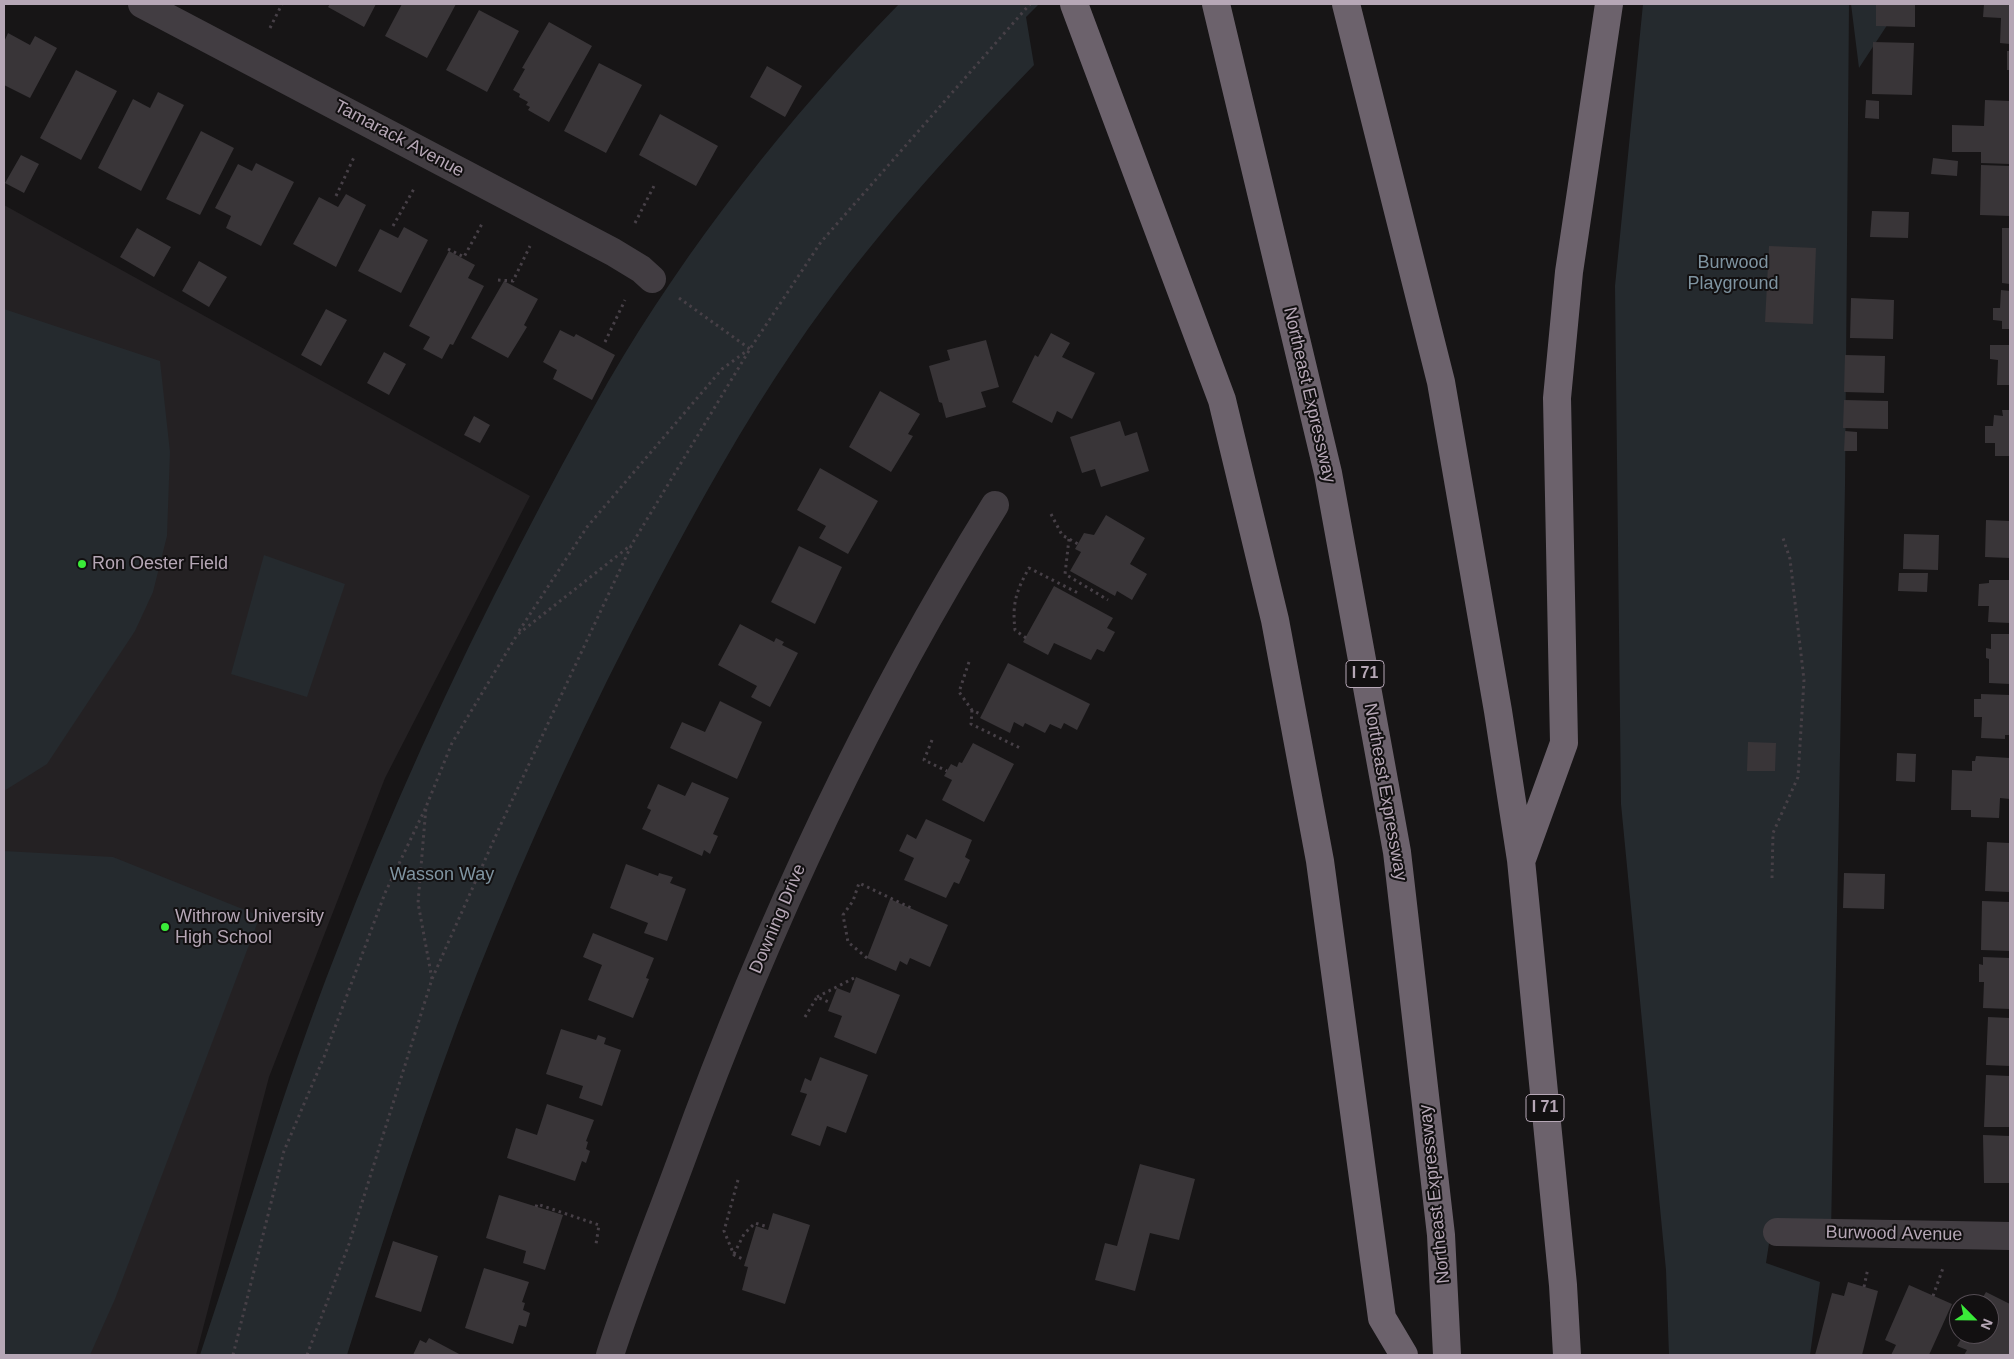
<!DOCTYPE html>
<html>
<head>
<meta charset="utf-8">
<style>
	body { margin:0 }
	#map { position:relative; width:2014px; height:1359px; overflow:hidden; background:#171516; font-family:Helvetica,sans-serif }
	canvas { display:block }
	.frame { position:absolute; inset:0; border:5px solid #b6a7b6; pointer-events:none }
	.north { position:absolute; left:1949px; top:1294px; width:50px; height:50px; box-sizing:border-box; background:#121011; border:1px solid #544c53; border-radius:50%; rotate:113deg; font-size:14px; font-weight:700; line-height:20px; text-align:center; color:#b6a7b6 }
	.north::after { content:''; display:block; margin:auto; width:18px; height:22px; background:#3aeb39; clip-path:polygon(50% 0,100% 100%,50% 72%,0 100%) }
</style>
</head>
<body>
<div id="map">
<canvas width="2014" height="1359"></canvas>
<div class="frame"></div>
<div class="north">N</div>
</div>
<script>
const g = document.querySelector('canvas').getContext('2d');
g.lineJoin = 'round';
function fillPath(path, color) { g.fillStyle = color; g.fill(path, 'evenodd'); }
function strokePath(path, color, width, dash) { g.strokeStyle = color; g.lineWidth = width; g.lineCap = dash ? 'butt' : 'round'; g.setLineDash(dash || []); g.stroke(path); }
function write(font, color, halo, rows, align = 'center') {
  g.font = font + ' Helvetica,sans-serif'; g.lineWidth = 4; g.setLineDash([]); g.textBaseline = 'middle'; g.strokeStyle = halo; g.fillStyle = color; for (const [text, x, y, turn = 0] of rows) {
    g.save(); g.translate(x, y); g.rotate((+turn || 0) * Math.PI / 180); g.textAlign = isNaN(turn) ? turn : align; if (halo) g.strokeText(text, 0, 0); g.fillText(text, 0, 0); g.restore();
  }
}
fillPath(new Path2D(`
	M4,205l526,291 -145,282 -116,299 -73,278h-192z`), '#242123');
fillPath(new Path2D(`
	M899,4h140l-13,13 8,48c-86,89 -169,180 -239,283 -52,76 -96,156 -139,237 -67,127 -127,257 -180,391 -49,124 -89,252 -129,379h-147c45,-134 84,-270 136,-402 53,-139 115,-275 184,-408 28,-54 57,-109 88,-163 80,-137 180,-264 291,-378z
	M1643,4h206l-4,482 -14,747 -59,-9 -6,39 54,19 -10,73h-141l-3,-85 -45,-466 -6,-518z
	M1851,4h50l-42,64z
	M4,309l156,52 10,91 -3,84 -14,56 -18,39 -88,133 -43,27z
	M264,555l81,29 -38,113 -76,-23z
	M4,851l109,6 147,59 -145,383 -25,56 -86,-1z`), '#252a2e');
fillPath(new Path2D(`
	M330,4h46l-12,23 -36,-20z
	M402,4h54l-29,54 -42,-22z
	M1876,4h39v23l-39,-1z
	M1984,4h26v40l-10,-1 1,-25 -18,-1z
	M479,10l40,21 -32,61 -41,-22z
	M549,22l43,24 -43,76 -21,-12 2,-3 -4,-2 2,-3 -9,-5 1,-3 -7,-4 12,-21 -3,-1z
	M8,33l22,12 5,-9 22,12 -27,50 -26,-13v-43z
	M1873,42l41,1 -2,52 -40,-1z
	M2007,51h3v19h-3z
	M599,63l43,22 -36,68 -42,-22z
	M767,66l35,20 -17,31 -35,-20z
	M76,70l41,21 -36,69 -41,-22z
	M158,92l26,13 -43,86 -43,-23 35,-69 17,9z
	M1866,100l13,1v18l-14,-1z
	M1985,100l25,1v63l-29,-1v-11h-29v-27l32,1z
	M660,114l58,32 -22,40 -57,-31z
	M201,131l33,17 -34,67 -34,-16z
	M21,155l18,9 -15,29 -19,-10z
	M1933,158l25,3 -1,15 -26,-2z
	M256,163l38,19 -33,64 -35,-18 5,-12 -16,-8 23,-44 14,7z
	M1981,165l29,1v50l-30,-1z
	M346,194l20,11 -30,62 -43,-23 26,-47 19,10z
	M1872,211l37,1 -1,26 -38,-1z
	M404,227l24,13 -27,53 -43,-22 22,-42 18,9z
	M137,228l34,19 -17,30 -34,-20z
	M2002,228h8v56l-8,-1z
	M1769,246l47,2 -3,76 -48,-2z
	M449,251l26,14 -7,13 16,8 -31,59 -3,-1 -8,15 -19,-10 7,-12 -21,-11z
	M199,261l28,16 -18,30 -27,-16z
	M504,281l34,18 -14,26 3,2 -19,31 -37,-20z
	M2001,290l9,1v38h-8v-8l-9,-1v-12h7z
	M1851,298l43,2 -1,39 -43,-1z
	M326,309l21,11 -26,46 -20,-11z
	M560,330l14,7 2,-3 39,21 -23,45 -39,-21 4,-9 -14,-8z
	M1051,333l19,10 -8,14 33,16 -23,46 -15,-8 -5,12 -40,-21 23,-47 3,2z
	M986,340l13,47 -18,5 5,15 -40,11 -4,-15 -3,-1 -10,-36 21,-6 -3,-10z
	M1990,345h20v40h-13l1,-25 -8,-1z
	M384,352l22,12 -17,31 -22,-12z
	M1845,355l40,1 -1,37 -40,-1z
	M880,391l40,23 -12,20 5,2 -22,36 -42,-25z
	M1844,400l44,1v28l-45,-1z
	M2002,410h8v46h-15v-13h-10v-17h8l1,-11 9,1z
	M474,416l16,9 -10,18 -16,-8z
	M1120,421l5,15 12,-4 12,39 -48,16 -6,-18 -13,4 -12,-36z
	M1845,431l12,1v19h-13z
	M820,468l58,33 -30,53 -29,-16 7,-12 -29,-16z
	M1106,515l39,23 -15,26 17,10 -15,26 -15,-9 -2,5 -45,-25 11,-19 -6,-3 9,-16 10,2z
	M1986,520l24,1v37l-25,-1z
	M1904,534l35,1 -1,35 -35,-1z
	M799,546l43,21 -27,57 -44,-22z
	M1899,573h29l-1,19 -29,-1z
	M1989,580h21v43l-22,-1 1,-16h-11l1,-22 10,-1z
	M1054,586l59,32 -6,10 8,4 -11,20 -7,-3 -6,11 -37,-17 -6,12 -25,-13z
	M740,624l34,18 2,-4 8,4 -2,3 16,8 -28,54 -19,-10 6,-11 -39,-21z
	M1991,634h19v50l-21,-1v-24l-3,-1v-10l5,1z
	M1008,663l82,41 -13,26 -13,-7 -3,6 -11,-5 -5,9 -20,-10 -2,4 -9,-5 -4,11 -30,-15z
	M1981,694l29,1v40h-5v4l-24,-1 1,-21h-8v-18h7z
	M720,701l42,21 -25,57 -67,-31 12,-26 23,10z
	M1748,742l28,1 -1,28h-28z
	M973,743l41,21 -30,58 -42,-22 10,-20 -8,-4 7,-12 6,3 2,-5 3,1z
	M1897,753l19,1 -1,28 -19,-1z
	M1976,756l34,2v41l-10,-1 -1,20 -28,-1v-7h-20l1,-40 20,1v-10h3z
	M692,782l37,16 -16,36 5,2 -8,18 -6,-4 -2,6 -60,-27 9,-19 -4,-2 11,-24 27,12z
	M926,819l46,21 -7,17 5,3 -11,24 -5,-2 -8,16 -42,-18 10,-22 -15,-7 8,-17 9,5z
	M1987,842l23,1v49l-25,-1z
	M626,864l32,12 1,-3 14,4 -3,6 16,6 -19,52 -23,-8 4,-10 -38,-15z
	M1844,873l41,1 -1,35 -41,-1z
	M890,899l58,26 -18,42 -20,-9 -3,7 -7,-4 -4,10 -29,-13z
	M1982,901l28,1v49l-29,-1z
	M593,933l61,25 -8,20 3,1 -16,39 -45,-18 14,-35 -19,-8z
	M1983,957l27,1v51l-27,-1 1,-26h-5v-18l4,1z
	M856,977l44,18 -24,59 -42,-17 8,-21 -14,-5 9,-23 13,5z
	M1988,1017l22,1v48l-24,-1z
	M561,1029l35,11 2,-5 8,3 -2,6 17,6 -19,56 -23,-8 4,-12 -37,-12z
	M820,1057l48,18 -22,58 -19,-7 -7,20 -29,-11 16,-41 -7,-2 5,-14 6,3z
	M1986,1075l24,1v51h-26z
	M547,1104l47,16 -8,21 2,1 -2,7 4,2 -4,12 -4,-2 -7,20 -68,-23 9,-30 21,7z
	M1983,1135l27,1v47h-26z
	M1140,1164l55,15 -16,61 -29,-7 -15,58 -40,-11 10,-37 12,3z
	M499,1195l64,20 -18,55 -22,-7 3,-12 -40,-13z
	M773,1213l37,12 -25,79 -43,-14 6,-23 -4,-1 12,-40 12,4z
	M393,1241l45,15 -17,56 -46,-15z
	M484,1268l45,14 -7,20 3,1 -2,7 7,3 -4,14 -7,-2 -6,19 -48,-16z
	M1848,1282l30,9 -16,64h-47l17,-62 12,3z
	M1909,1285l43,19 -23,51h-38l5,-10 -11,-5z
	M1986,1292l24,12v51h-46l3,-5 -10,-4 7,-12h25v-30h-10z
	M429,1338l32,17h-48l7,-15 6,3z`), '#393538');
strokePath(new Path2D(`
	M270,28l12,-24
	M336,196l19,-41
	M635,223l20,-39
	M393,226l22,-39
	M448,249l16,8 19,-35
	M498,280l15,1 17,-35
	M679,298l71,51
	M605,342l20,-42
	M1051,514l11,21 16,9
	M1069,539l-4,35 43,26
	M519,631l68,-104 135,-158 26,-19
	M1026,638l-11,-8c-3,-26 1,-39 14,-62l51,26
	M969,662l-10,30 13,18 10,5
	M972,710l-1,14 49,24
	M932,740l-8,20 23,11
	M1772,878l1,-45 25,-56 6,-97 -14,-121 -7,-21
	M867,958l-19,-16 -5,-27 10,-14 6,-18 52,25
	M432,979l-14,-76 8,-96 26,-64 65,-108 114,-90
	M817,997l39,-20
	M805,1017l12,-20 14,6
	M738,1180l-14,51 10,24 11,5
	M536,1207l1,-3 62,21 -3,19
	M734,1254l10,-20 11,-11 13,4
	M1864,1287l4,-19
	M1933,1296l10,-28
	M233,1355l51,-204 40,-94 61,-164 41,-86
	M307,1355l42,-111 83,-265 69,-155 131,-280 118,-195 71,-107 209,-238`), '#474047', 3, [2.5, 4]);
strokePath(new Path2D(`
	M142,4l471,248 28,17 11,10
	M1777,1232l233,4
	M610,1355c21,-65 47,-129 71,-194 83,-229 186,-450 314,-656`), '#423d42', 28);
strokePath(new Path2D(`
	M1074,4l148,396 53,220 45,241 62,457 22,37
	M1216,4l112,469 69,379 44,383 6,120
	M1346,4l95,378 57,329 23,149 42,425 4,70
	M1522,859l42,-116 -7,-345 12,-126 40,-268`), '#6c626c', 28);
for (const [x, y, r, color] of [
	[82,564,5,"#3aeb39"],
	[165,927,5,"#3aeb39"]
]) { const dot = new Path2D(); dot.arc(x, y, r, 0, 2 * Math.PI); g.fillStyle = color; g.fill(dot); strokePath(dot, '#121011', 2); }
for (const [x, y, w] of [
	[1365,674,38],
	[1545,1108,38]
]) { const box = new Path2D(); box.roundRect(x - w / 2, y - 13.5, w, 27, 4); g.fillStyle = '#121011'; g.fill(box); strokePath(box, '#b6a7b6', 1); }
write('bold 16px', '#b6a7b6', null, [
	["I 71",1365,674],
	["I 71",1545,1108]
]);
write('18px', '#b6a7b6', '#121011', [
	["Tamarack Avenue",399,139,28],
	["Northeast Expressway",1309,395,77],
	["Northeast Expressway",1385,792,80],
	["Downing Drive",778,919,-67],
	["Northeast Expressway",1435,1194,-96],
	["Burwood Avenue",1894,1234,1]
]);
write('18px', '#7f94a1', '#121011', [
	["Burwood",1733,263],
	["Playground",1733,284],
	["Wasson Way",442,875]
]);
write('18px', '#b6a7b6', '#121011', [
	["Ron Oester Field",92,564],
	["Withrow University",175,917],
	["High School",175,938]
], 'left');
</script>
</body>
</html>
